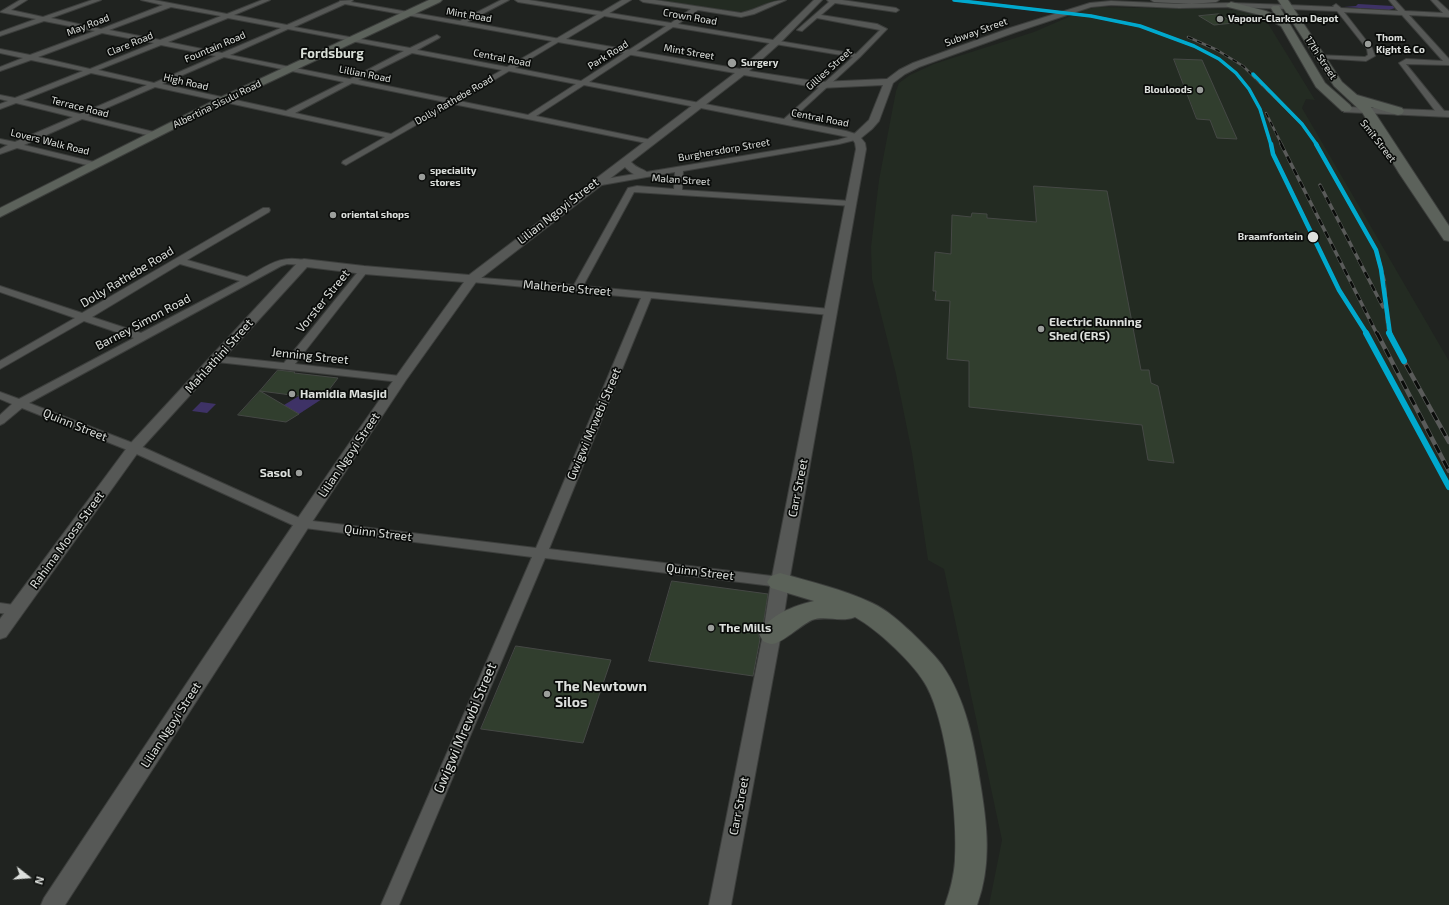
<!DOCTYPE html>
<html>
<head>
<meta charset="utf-8">
<style>
	body { margin:0 }
	#map { position:relative; width:1449px; height:905px; overflow:hidden; background:#202320; font-family:"Exo 2",sans-serif }
	canvas { display:block }
	.north { position:absolute; left:8px; top:857px; width:40px; height:40px; -webkit-text-stroke:3px #0a0c0a; paint-order:stroke; rotate:107deg; font-size:11px; font-weight:700; line-height:16px; text-align:center; color:#dde0dd }
	.north::after { content:''; display:block; margin:auto; width:14px; height:18px; background:#dde0dd; clip-path:polygon(50% 0,100% 100%,50% 72%,0 100%) }
</style>
</head>
<body>
<div id="map">
<canvas width="1449" height="905"></canvas>
<div class="north">N</div>
</div>
<script>
const g = document.querySelector('canvas').getContext('2d');
g.lineJoin = 'round';
function fillPath(path, color) { g.fillStyle = color; g.fill(path, 'evenodd'); }
function strokePath(path, color, width, dash) { g.strokeStyle = color; g.lineWidth = width; g.lineCap = dash ? 'butt' : 'round'; g.setLineDash(dash || []); g.stroke(path); }
function write(font, color, halo, rows, align = 'center') {
  g.font = font + ' "Exo 2",sans-serif'; g.lineWidth = 3.5; g.setLineDash([]); g.textBaseline = 'middle'; g.strokeStyle = halo; g.fillStyle = color; for (const [text, x, y, turn = 0] of rows) {
    g.save(); g.translate(x, y); g.rotate((+turn || 0) * Math.PI / 180); g.textAlign = isNaN(turn) ? turn : align; if (halo) g.strokeText(text, 0, 0); g.fillText(text, 0, 0); g.restore();
  }
}
fillPath(new Path2D(`
	M657,0h120l-29,11 -9,1z
	M1099,7l142,3 23,7 51,83 -9,-1 -4,9 147,253v544h-460l13,-65 -58,-271 -16,-9 -16,-107 -16,-79 -24,-95 -1,-32 8,-67 17,-89 3,-8 11,-8 24,-11 100,-32 53,-23z`), '#232b22');
fillPath(new Path2D(`
	M1358,4l35,2 2,2 -6,2 -45,-3 12,-1z
	M299,396l23,3 -23,15 -15,-9z
	M201,402l15,2 -9,9 -15,-2z`), '#3e3266');
const building = new Path2D(`
	M1219,14l15,9 -20,2 -15,-9z
	M1174,59l28,1 35,79 -20,-1 -7,-18 -13,-1z
	M1034,186l73,5 34,179h8l2,13 7,3 16,77 -26,-3 -6,-35 -173,-18v-46l-22,-2 3,-58 -15,-1 1,-9h-3l2,-39 16,2 1,-39 19,2 1,-4 15,1v4l49,4z
	M278,370l17,2 -1,1 44,5 -16,21 -62,-8z
	M260,391l39,23 -13,8 -48,-7z
	M672,581l96,13 -5,32 -5,7 2,6 -7,37 -104,-15z
	M516,646l95,14 -28,83 -102,-14z`);
fillPath(building, '#313e2e');
strokePath(building, '#454845', 1);
const minor = new Path2D(`
	M20,0h7l-16,10 32,7 49,-17h9l-50,18 50,11 62,-24 -22,-5h13l73,14 35,-14h8l-36,15 53,10 52,-23 1,-1 13,-1 -2,2 109,19 41,-21h8l-42,22 93,17v2l-45,27 66,13 85,-55 -148,-24 -3,-2h14l142,23 20,-14 -48,-7 -3,-2h15l86,13c16,-3 29,-13 45,-13l-32,14 -13,3 -43,-7 -20,14 178,30 24,-24 -63,-12 -15,13 -5,-1 32,-28 -2,-2h15l54,8 3,2 -3,2 -61,-9 -14,12 56,9 10,5 -27,28 -69,63 55,11 13,4v4l-20,5 -156,27 -1,19 168,11 4,3 -1,2 -219,-14 -51,94 247,23 5,3 -5,3 -179,-17 -102,251 231,28 5,2 2,3 -2,3 -5,2 -235,-29 -146,347h-18l151,-348 -235,-30 -167,-76 -108,-43 -18,15 -4,2v-10l12,-11 -12,-5v-7l19,7 115,-61 -50,-17 -84,48v-8l75,-43 -75,-26v-6l82,27 181,-105h6l1,2 -1,2 -82,48 60,17c22,-12 34,-23 60,-16l2,2 -2,2 -20,-1 -6,2 -252,137 109,42 166,75 232,28 105,-250 -169,-16 -5,-3 2,-2 105,8 54,-97 9,-2 37,3 1,-17 -79,14 -3,-1 -1,-2 1,-2 245,-41 10,-3 -264,-52 -48,31 115,24 4,2 -1,2h-3l-198,-40 -107,61 -4,-2 1,-2 42,-24 -230,-50 -67,29 70,17v4h-3l-73,-18 -58,26 74,18 1,2 -1,2h-3l-78,-19 -17,6v-5l8,-4 -8,-2v-4l15,3 58,-25 -57,-14 -16,6v-5l8,-3 -8,-2v-4l15,3 68,-27 -52,-11 -31,11v-4l23,-9 -23,-5v-4l30,6 65,-24 -51,-10 -44,15v-4l36,-13 -36,-7zM345,4l207,37 -45,26 -90,-17 22,-12 1,-1 -3,-2 -27,13 -116,-21zM171,7l50,9 -61,24 -51,-10zM228,18l53,10 -59,25 -54,-11zM673,27l180,30 -69,62 -195,-37zM288,29l116,22 -54,28 -120,-24zM102,33l52,10 -64,26 -52,-12zM161,45l55,11 -62,27 -56,-13zM412,53l90,17 -51,29 -93,-19zM224,57l120,25 -58,29 -124,-27zM509,71l67,13 -48,31 -69,-14zM91,73l56,12 -67,29 -57,-14zM352,83l93,19 -54,32 -96,-21zM180,264l60,17 -99,52 -49,-16z
	M1151,0h68l-3,2 -24,2 -38,-2z
	M1389,0h6l10,11 38,2 -12,-13h6l12,11v6l-40,-2 40,44v6l-43,-1 39,48v4h-6l-40,-53 7,-4 37,2 -41,-46 -58,-3 28,36 3,8 -9,5 -47,-3 -2,-1v-2l48,2 3,-2 -1,-6 -30,-38 -49,-2 -3,-2 3,-2 46,2 -1,-1 3,-2 5,4 57,3z
	M364,267l5,3 -2,2 -72,92 105,12 6,3 -2,2 -4,1 -183,-20 -5,-3 5,-3 67,7 77,-95z
	M0,603l21,3 2,4 -2,4 -5,1 -16,-2z`);
const tertiary = new Path2D(`
	M622,0h9l-65,39 174,30 33,-29 41,-40h8l-43,44 -30,27 71,11 67,-3 12,-9 14,-7 97,-35 80,-25 21,-2 68,3 52,-1 57,2 4,2 -4,2 -57,-2 -52,1 -68,-3 -20,2 -75,25 -97,35 -14,7 -12,9 -14,38 -7,8 -11,9 4,5 1,6 -77,433 -8,52 -50,271h-22l54,-271 8,-52 85,-433 -1,-6 -4,-6 18,-17 14,-35 -63,3 -76,-13 -113,87c6,7 14,7 18,12l-1,2c-9,2 -18,-3 -23,-9l-149,115 -70,98 -98,148 -243,377h-24l3,-7c138,-207 273,-415 420,-616l-100,-8 -57,-7 -168,184 -133,186 -6,2v-20l129,-174 171,-185 4,-1 60,7 105,9 266,-202 -177,-31 -4,-2z`);
const secondary = new Path2D(`
	M1348,107l101,4v6l-105,-5 -1,-2 1,-2z`);
const primary = new Path2D(`
	M429,0h13l-2,2 -213,100 -227,115v-9l219,-110z
	M1278,0h10l54,82 15,13 45,13 2,3 -2,3 -4,1 -27,-8 78,119v15l-5,-1 -2,-3 -43,-64 -37,-61 -28,-26z
	M1231,2l35,9 9,4 -4,-7 2,-2h6l46,77 25,22 2,3 -2,3h-8l-26,-24 -35,-61 -21,-11 -32,-8 -2,-2z`);
const motorway = new Path2D(`
	M780,573c31,9 63,16 92,30 15,7 27,18 39,29 11,11 22,21 31,33 24,34 32,78 38,117 7,42 12,82 -3,123h-32c5,-14 9,-29 10,-44 3,-44 -8,-136 -28,-174 -12,-23 -49,-57 -72,-70 -14,6 -29,-2 -43,3 -11,5 -31,24 -40,24 -3,0 -7,-2 -9,-3l-4,-7c10,-19 34,-28 55,-33l-43,-13 -4,-6 4,-6z`);
strokePath(minor, '#3c3e3c', 2);
strokePath(tertiary, '#3c3e3c', 2);
strokePath(secondary, '#3c3e3c', 2);
strokePath(primary, '#3c3e3c', 2);
strokePath(motorway, '#3c3e3c', 2);
fillPath(minor, '#565856');
fillPath(tertiary, '#565856');
fillPath(secondary, '#565856');
fillPath(primary, '#5c625b');
fillPath(motorway, '#5b6259');
const railFar2 = new Path2D(`
	M954,0l137,16 49,10 54,20 25,13 17,14 13,16 11,20 11,36
	M1188,37l29,13 26,16 59,58 15,21
	M1266,113l16,32`);
const railFar1 = new Path2D(`
	M1271,144l2,10 66,136 28,44
	M1281,144l96,190
	M1316,144l60,106 8,30 4,48 2,6
	M1320,185l63,122`);
const rail = new Path2D(`
	M1366,333l83,154
	M1377,333l72,138
	M1390,333l5,12 54,97`);
strokePath(railFar2, '#5a5b5a', 2.5);
strokePath(railFar1, '#5a5b5a', 3.5);
strokePath(rail, '#5a5b5a', 4.5);
strokePath(railFar2, '#0a0c0a', 1.5, [5]);
strokePath(railFar1, '#0a0c0a', 2.5, [7]);
strokePath(rail, '#0a0c0a', 3, [9]);
strokePath(new Path2D(`
	M954,0l137,16 49,10 54,20 25,13 17,14 13,16 11,20 11,36
	M1253,74l49,50 15,21`), '#00a9ce', 3.5);
strokePath(new Path2D(`
	M1271,144l2,10 66,136 28,44
	M1316,144l60,106 5,19 9,65`), '#00a9ce', 4.5);
strokePath(new Path2D(`
	M1366,333l83,154
	M1389,333l15,28`), '#00a9ce', 6);
for (const [x, y, r, color] of [
	[1220,19,4,"#9b9e9b"],
	[1368,44,4,"#9b9e9b"],
	[732,63,5,"#9b9e9b"],
	[1200,90,4,"#9b9e9b"],
	[422,177,4,"#9b9e9b"],
	[333,215,4,"#9b9e9b"],
	[1313,237,6,"#dde0dd"],
	[1041,329,4,"#9b9e9b"],
	[292,394,4,"#9b9e9b"],
	[299,473,4,"#9b9e9b"],
	[711,628,4,"#9b9e9b"],
	[547,694,4,"#9b9e9b"]
]) { const dot = new Path2D(); dot.arc(x, y, r, 0, 2 * Math.PI); g.fillStyle = color; g.fill(dot); strokePath(dot, '#0a0c0a', 1.5); }
write('10px', '#dde0dd', '#0a0c0a', [
	["Mint Road",469,15,10],
	["Crown Road",690,17,10],
	["May Road",88,25,-21],
	["Subway Street",976,32,-20],
	["Clare Road",130,44,-22],
	["Fountain Road",215,47,-23],
	["Mint Street",689,52,10],
	["Park Road",608,55,-32],
	["Central Road",502,58,11],
	["17th Street",1321,58,57],
	["Gillies Street",829,69,-42],
	["Lillian Road",365,74,11],
	["High Road",186,82,13],
	["Dolly Rathebe Road",454,100,-30],
	["Albertina Sisulu Road",217,104,-26],
	["Terrace Road",80,107,14],
	["Central Road",820,118,11],
	["Smit Street",1378,141,52],
	["Lovers Walk Road",50,142,14],
	["Burghersdorp Street",724,150,-10],
	["Malan Street",681,180,4]
]);
write('bold 10px', '#dde0dd', '#0a0c0a', [
	["Vapour-Clarkson Depot",1228,19],
	["Thom.",1376,38],
	["Kight & Co",1376,50],
	["Surgery",741,63],
	["Blouloods",1192,90,"right"],
	["speciality",430,171],
	["stores",430,183],
	["oriental shops",341,215]
], 'left');
write('bold 10px', '#dde0dd', '#0a0c0a', [
	["Braamfontein",1303,237]
], 'right');
write('12px', '#dde0dd', '#0a0c0a', [
	["Lilian Ngoyi Street",558,211,-38],
	["Dolly Rathebe Road",127,277,-31],
	["Malherbe Street",567,288,5],
	["Vorster Street",323,301,-51],
	["Barney Simon Road",143,322,-28],
	["Mahlathini Street",219,356,-48],
	["Jenning Street",310,356,6],
	["Gwigwi Mrwebi Street",594,424,-67],
	["Quinn Street",75,425,22],
	["Lilian Ngoyi Street",349,455,-56],
	["Carr Street",798,488,-79],
	["Quinn Street",378,533,7],
	["Rahima Moosa Street",67,540,-54],
	["Quinn Street",700,572,7],
	["Lilian Ngoyi Street",171,725,-57],
	["Carr Street",739,806,-79]
]);
write('bold 12px', '#dde0dd', '#0a0c0a', [
	["Electric Running",1049,322],
	["Shed (ERS)",1049,336],
	["Hamidia Masjid",300,394],
	["Sasol",291,473,"right"],
	["The Mills",719,628]
], 'left');
write('bold 13px', '#d8ded7', '#0a0c0a', [
	["Fordsburg",332,54]
]);
write('bold 14px', '#dde0dd', '#0a0c0a', [
	["The Newtown",555,686],
	["Silos",555,702]
], 'left');
write('14px', '#dde0dd', '#0a0c0a', [
	["Gwigwi Mrewbi Street",465,728,-67]
]);
</script>
</body>
</html>
